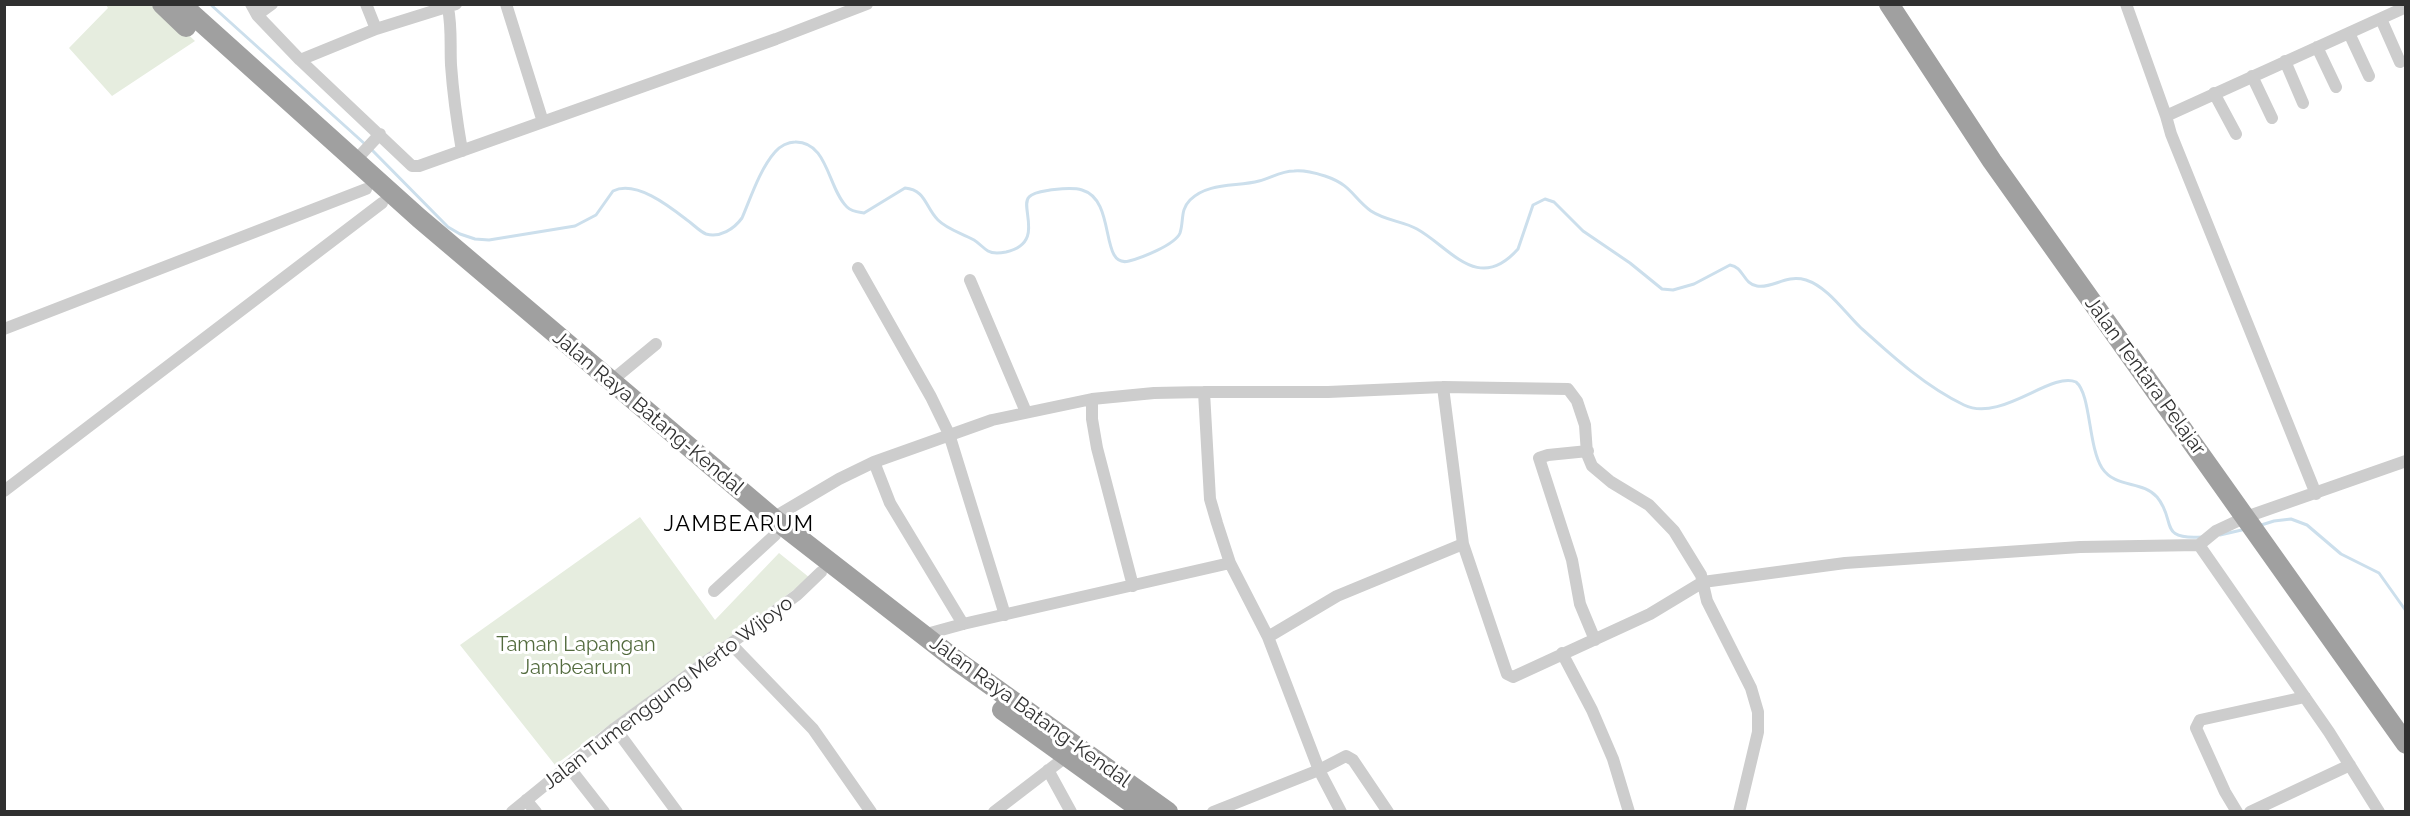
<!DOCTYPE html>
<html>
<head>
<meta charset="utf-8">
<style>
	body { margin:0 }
	#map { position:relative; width:2410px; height:816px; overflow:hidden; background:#fff; font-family:Raleway,sans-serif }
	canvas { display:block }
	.frame { position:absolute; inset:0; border:6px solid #303030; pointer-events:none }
</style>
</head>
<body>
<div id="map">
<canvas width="2410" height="816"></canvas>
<div class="frame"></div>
</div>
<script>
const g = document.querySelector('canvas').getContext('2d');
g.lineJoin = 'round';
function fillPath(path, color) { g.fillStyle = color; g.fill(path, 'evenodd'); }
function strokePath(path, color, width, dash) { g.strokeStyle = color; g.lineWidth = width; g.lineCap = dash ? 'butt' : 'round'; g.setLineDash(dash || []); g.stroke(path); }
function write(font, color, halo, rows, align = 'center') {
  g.font = font + ' Raleway,sans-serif'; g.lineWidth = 6; g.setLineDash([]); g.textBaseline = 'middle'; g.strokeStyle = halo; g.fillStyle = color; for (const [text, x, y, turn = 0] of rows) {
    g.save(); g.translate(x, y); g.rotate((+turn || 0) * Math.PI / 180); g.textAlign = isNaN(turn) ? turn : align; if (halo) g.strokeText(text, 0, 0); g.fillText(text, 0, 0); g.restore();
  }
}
fillPath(new Path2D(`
	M106,5h51l38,36 -83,55 -43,-48 39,-40z
	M640,517l75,103 64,-67 31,25 -255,187 -95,-120z`), '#e6eddf');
strokePath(new Path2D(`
	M210,4l156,141
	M371,149l77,78 12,7 15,5 14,1 86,-14 21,-11 17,-24c23,-11 56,15 74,29 6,4 12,11 19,14 14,4 28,-5 36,-16 9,-21 18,-49 33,-66 5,-6 13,-10 20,-10 33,-1 33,47 52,65 5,5 11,5 17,6l41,-25c21,2 20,19 33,32 10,10 24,13 36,20 5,3 9,8 14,11 5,3 13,2 18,1 40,-9 13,-45 23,-55 4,-5 15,-6 21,-7 10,-1 22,-3 32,0 35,10 17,79 47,71 12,-3 46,-16 51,-28 4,-12 0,-23 10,-33 18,-18 47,-13 69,-19 12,-3 22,-10 35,-10 11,-1 21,2 31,5 27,9 28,22 46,35 15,10 32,10 46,18 34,19 61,65 101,20l15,-44 12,-6 9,3 29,29 47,32 32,26 11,1 21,-6 36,-19c14,2 13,19 27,21 16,3 28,-12 49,-6 22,7 39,33 55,48 31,28 65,59 103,77 37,18 87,-34 112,-23 15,12 12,64 26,86 14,21 40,12 55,29 20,24 0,43 45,40
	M2258,526l16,-5 17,-2 16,6 34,29 38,19 27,38
	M2220,535l26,-6`), '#ccdfec', 3);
strokePath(new Path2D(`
	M251,4l6,11 43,45 112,106h7l357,-127 91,-35
	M366,4l10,25
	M506,4l37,118
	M2126,4l40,112
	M448,8c4,20 2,37 3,57 2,29 6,57 11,86
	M257,15l15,-11
	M2381,19l19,43
	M2349,33l20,43
	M2317,47l19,40
	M300,60l76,-31 80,-25
	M2285,61l18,42
	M2252,76l20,42
	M2214,93l22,41
	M355,161l25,-27
	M858,268l73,129 18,37 56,181
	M970,280l56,132
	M4,329l362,-140
	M610,382l46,-38
	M1443,387l20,157 44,130 6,3 137,-63 53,-32 142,-19 235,-16 119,-2 17,-14 30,-14 160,-56
	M1204,392l6,107 7,24 13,40 38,74 51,133 22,42
	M1092,399v20l5,29 36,138
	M1588,451l-40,4 -9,3 33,102 8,44 15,36
	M874,462l16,41 73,121
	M4,491l378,-288
	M2316,494l-145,-360 -5,-18 240,-109
	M773,518l66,-39 35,-17 118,-42 100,-21 62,-6 50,-1h124l115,-5 125,2 9,12 8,24 2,29 5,12 19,16 38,23 25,26 27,44 6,26 44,87 7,24v20l-19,80
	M2199,545l130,187 50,80
	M714,591l61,-56
	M923,635l40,-11 267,-61
	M1268,637l69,-41 126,-52
	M731,644l82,85 58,83
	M1562,653l30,57 21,49 16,53
	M615,728l62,84
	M568,766l36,46
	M1048,770l23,42
	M526,800l10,12
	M512,812l103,-84 182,-133 24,-23
	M994,812l73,-56
	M1213,812l106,-42 27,-14 7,4 35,52
	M2237,812l-12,-20 -29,-64 4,-8 105,-23
	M2250,812l100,-47`), '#cdcdcd', 12);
strokePath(new Path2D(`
	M162,4l24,23
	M181,4l238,214 354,300 184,143 211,151
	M1889,4l103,157 414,583
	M1002,710l142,102`), '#a0a0a0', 20);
write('20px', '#303030', '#fff', [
	["Jalan Tentara Pelajar",2145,376,54],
	["Jalan Raya Batang-Kendal",648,413,40],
	["Jalan Tumenggung Merto Wijoyo",668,693,-37],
	["Jalan Raya Batang-Kendal",1030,712,36]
]);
write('20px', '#536b3e', '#fff', [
	["Taman Lapangan",576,645],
	["Jambearum",576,668]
]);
g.letterSpacing = '1.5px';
write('22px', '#000', '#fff', [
	["JAMBEARUM",739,524]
]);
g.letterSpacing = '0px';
</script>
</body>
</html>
